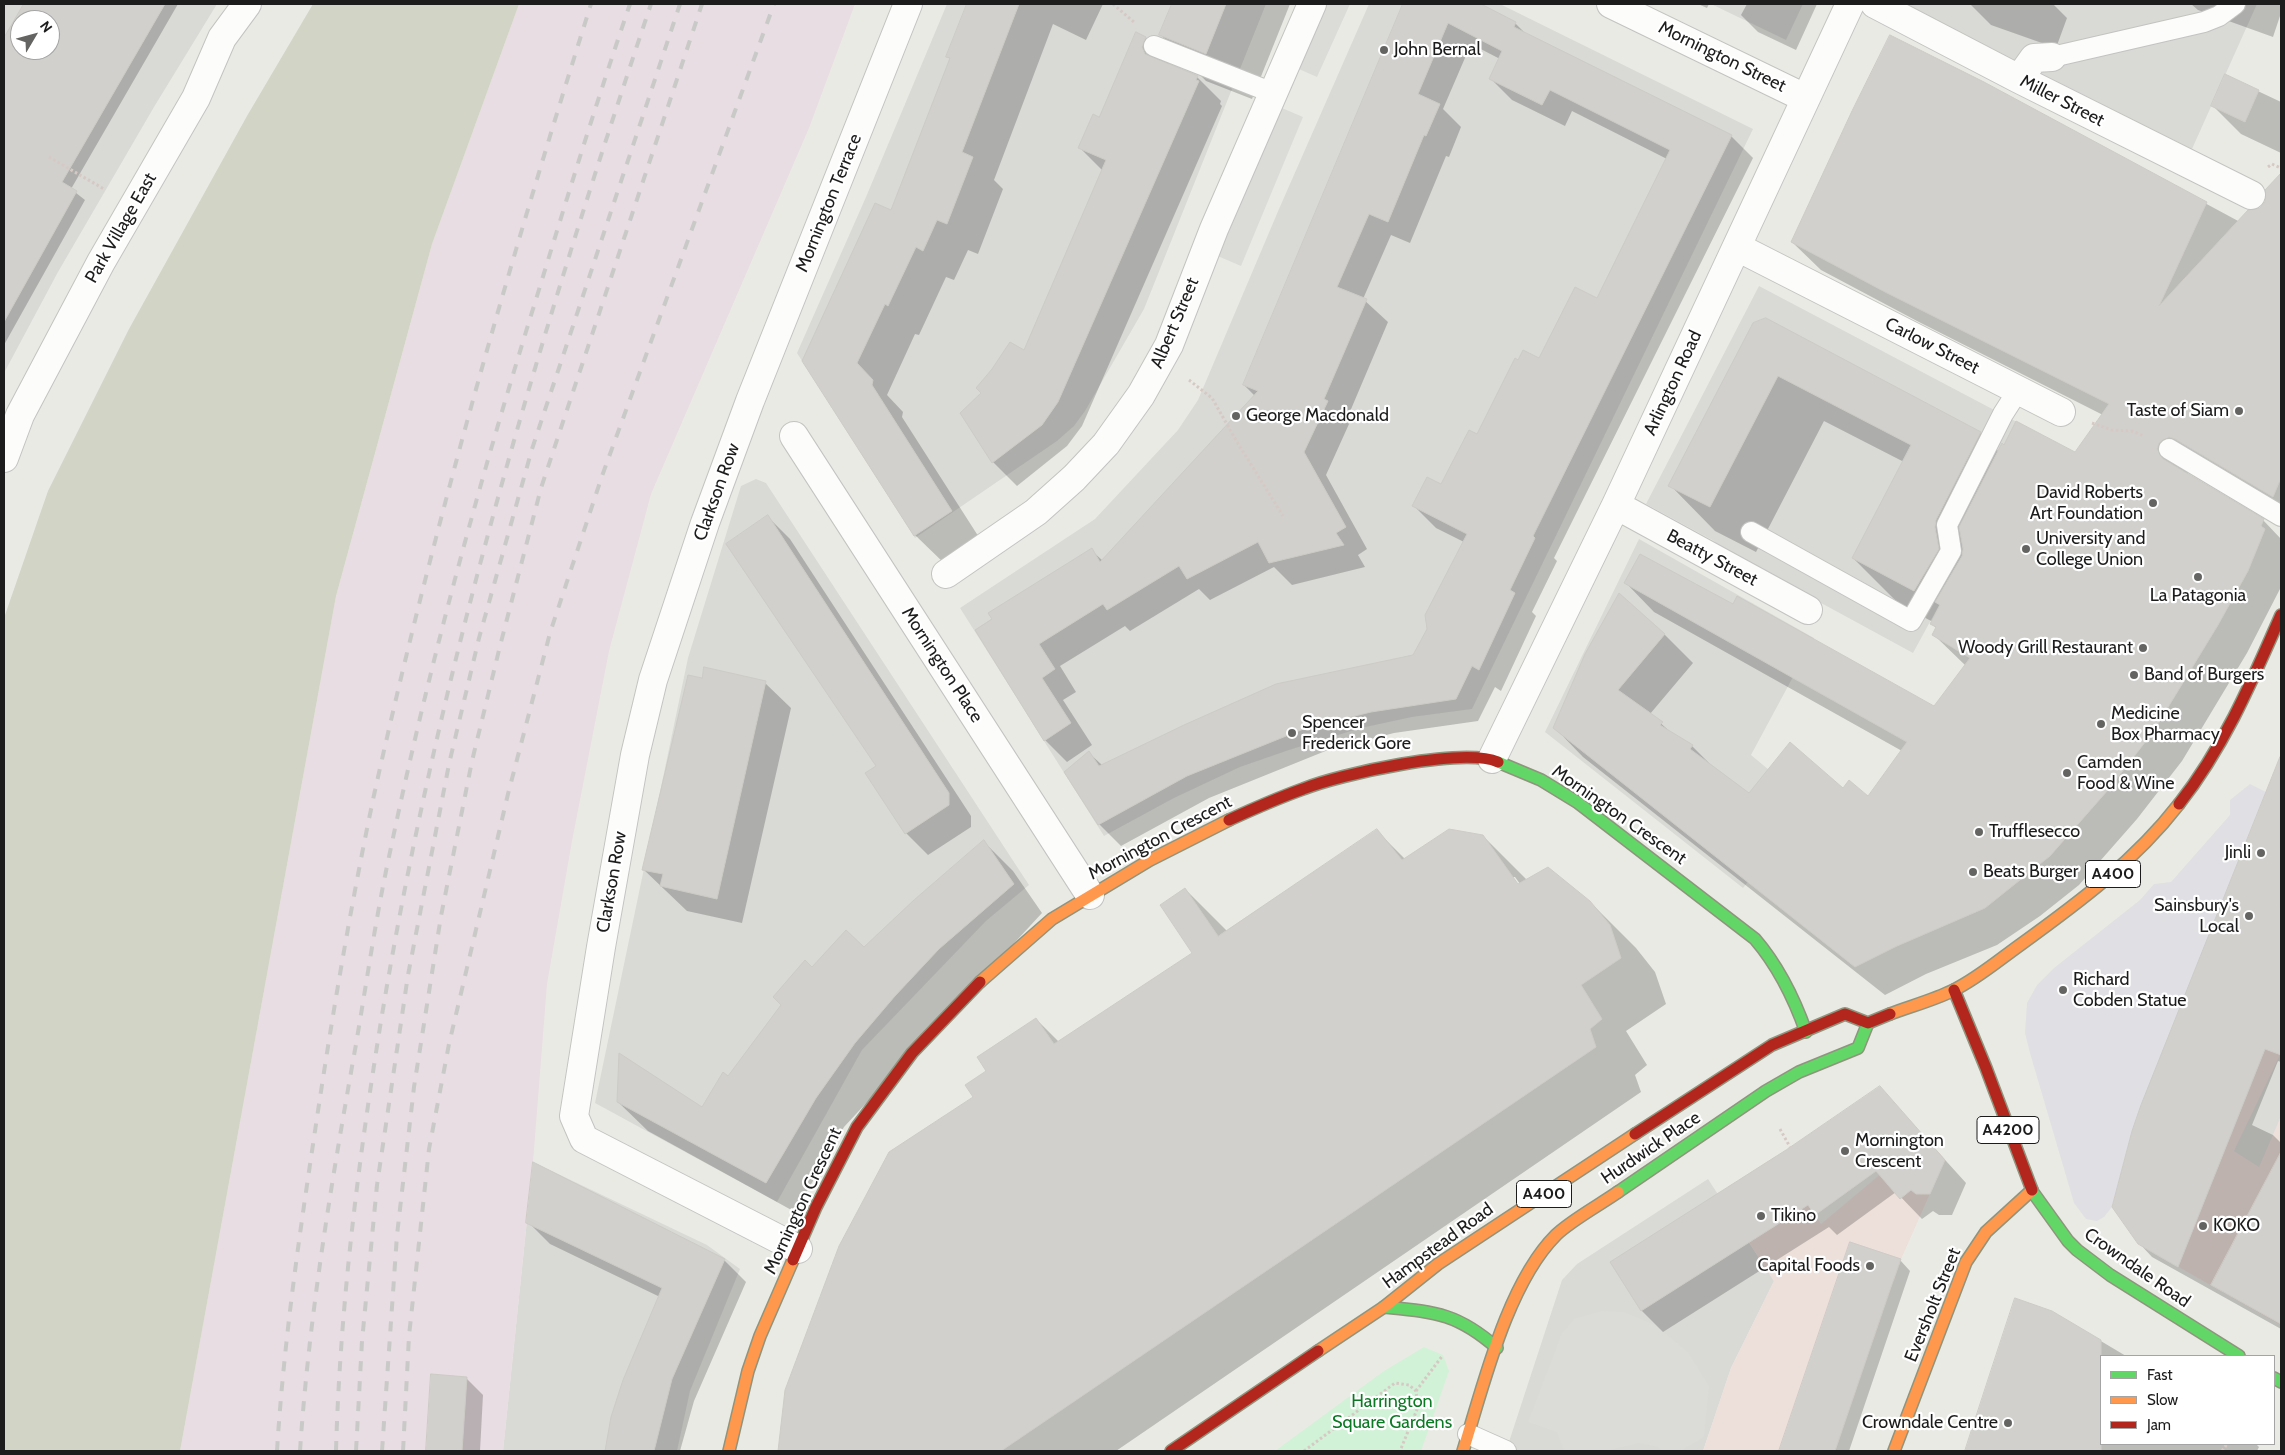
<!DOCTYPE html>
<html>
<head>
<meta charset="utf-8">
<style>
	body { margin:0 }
	#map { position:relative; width:2285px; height:1455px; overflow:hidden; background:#eaeae5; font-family:Cabin,sans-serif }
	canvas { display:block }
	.frame { position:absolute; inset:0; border:5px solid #1c1c1c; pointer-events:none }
	.legend { position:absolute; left:2100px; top:1355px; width:175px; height:90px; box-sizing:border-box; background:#fff; border:1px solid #a4a4a4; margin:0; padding:6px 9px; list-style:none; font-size:15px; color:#1c1c1c }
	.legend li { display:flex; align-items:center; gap:10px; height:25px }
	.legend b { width:25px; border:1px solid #a4a4a4 }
	.north { position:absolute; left:10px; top:10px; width:50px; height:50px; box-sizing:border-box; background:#fff; border:1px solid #a4a4a4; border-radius:50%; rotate:53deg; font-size:14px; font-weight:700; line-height:20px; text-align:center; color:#1c1c1c }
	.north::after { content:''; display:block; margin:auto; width:18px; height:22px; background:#646462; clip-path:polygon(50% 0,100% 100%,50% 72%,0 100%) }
</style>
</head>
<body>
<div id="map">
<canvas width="2285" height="1455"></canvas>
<div class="frame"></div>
<ul class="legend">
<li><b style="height:6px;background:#63d668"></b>Fast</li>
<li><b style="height:6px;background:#ff974d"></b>Slow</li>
<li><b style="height:6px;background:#b3261e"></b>Jam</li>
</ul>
<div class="north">N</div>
</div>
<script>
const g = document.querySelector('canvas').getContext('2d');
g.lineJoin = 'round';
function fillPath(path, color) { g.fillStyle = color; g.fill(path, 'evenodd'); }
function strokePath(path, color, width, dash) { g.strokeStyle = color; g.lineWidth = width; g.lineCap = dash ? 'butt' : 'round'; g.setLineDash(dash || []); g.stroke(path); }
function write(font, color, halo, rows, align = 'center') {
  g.font = font + ' Cabin,sans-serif'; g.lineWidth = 4.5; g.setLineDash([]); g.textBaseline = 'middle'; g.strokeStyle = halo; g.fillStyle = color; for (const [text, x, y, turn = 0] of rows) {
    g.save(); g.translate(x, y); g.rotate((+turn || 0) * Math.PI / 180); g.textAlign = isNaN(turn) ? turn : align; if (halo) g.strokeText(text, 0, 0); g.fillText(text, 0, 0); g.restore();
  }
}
fillPath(new Path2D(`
	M4,4h213l-63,103 -96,165 -54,101zM20,20h30v30h-30z
	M947,4h319l-122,305 -59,102 -11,15 -17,15 -142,97 -118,-185 69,-156z
	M1369,4h131l253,125 -281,580 -60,8 -51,11 -72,22 -49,17 -66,31 -70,38 -144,-228 135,-89 83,-89 20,-30 81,-191z
	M1711,4h92l-17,36z
	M1898,4h359l-65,145z
	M1759,286l275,145 -121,222 -193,-105 -6,-7 -68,-37z
	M756,479l10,4 263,402 -43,36 -124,129 -85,152 -182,-99 93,-445 53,-172z
	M1639,539l175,99 -63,117 59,49 -67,84 -198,-156z
	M533,1162l174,83 33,24 -50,122 -13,60h-174z
	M1708,1179l66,102 -43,87 -28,83h-197l56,-171 15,-16z`), '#d9d9d6');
fillPath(new Path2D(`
	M2281,754v571l-143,-81 -26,-37 20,-76 9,-26z
	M1925,1137l20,23 -44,99 -66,192h-132l28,-83 43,-87 -57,-87 59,-38 45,68z`), '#eddfd9');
fillPath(new Path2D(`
	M519,4h336l-46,124 -158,366 -42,157 -37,190 -25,143 -14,178 -30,289h-323l156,-855 96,-352z`), '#e8dde2');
fillPath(new Path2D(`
	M313,4h206l-87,240 -96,352 -156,855h-176v-833l44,-127 81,-162 118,-213z`), '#d2d4c6');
fillPath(new Path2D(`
	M1424,1347l19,8 6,16 -28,80h-146l109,-80z`), '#d1f2d7');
fillPath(new Path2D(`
	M1320,4h30l-33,73 -25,-11z
	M1275,105l28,12 -62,149 -28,-12z
	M2280,1055l1,61 -22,51 -25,-16z
	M1602,1311l22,1 31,13 33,27 21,34 -5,51 -23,14h-20l-3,-4 -19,-4 -34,8h-41l-7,-19 -29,-10 34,-89 12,-14z`), '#dbdbd8');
fillPath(new Path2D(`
	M2250,784l16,8 -134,339 -20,76 -8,10 -7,4 -11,-2 -12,-16 -44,-150 -5,-20 2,-30 10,-18 17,-17 86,-68 14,-16 17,-2 59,-67v-15z`), '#e0dfe4');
fillPath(new Path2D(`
	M25,4h153l-107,185 14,11 -81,145v-305zM20,20h30v30h-30z
	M969,4h134l-17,36 -33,-16 -59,156 9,9 -25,65 -10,-4 -14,30 -8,-3 -27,58 -4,-1 -28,61 16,17 -1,5 80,125 -36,23 -31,-30 -111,-174 88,-149 58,-153 -2,-3z
	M1174,4h116l-38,95 -46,-18 -45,-46z
	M1405,4h74l36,19 12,12 204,101 22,22 -199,400 3,3 -25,51 4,4 -35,75 -6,-4 -17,34 -84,12 -66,17 -119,48 -88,48 -22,-22 -10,-71 13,12 312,-109 14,-26 36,-88 -28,-14 -22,-22 28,-20 36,-50 62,-76 57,-61 70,-140 -95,-48 -7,15 -53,-26 -22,-22 10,-19 -29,-15 -28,65 18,18 -12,30 -3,-1 -36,87 -19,-8 -28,64 25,23 -42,99 3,3 -23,51 41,74 -9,6 7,12 -73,18 -18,-18 -64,33 -11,-11 -69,42 -5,-5 -65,40 16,26 -13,8 29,45 -25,17 -22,-22 -69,-110 115,-80 12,11 152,-165 -11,-11z
	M1698,4h11l-2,4z
	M1747,4h70l-21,46 -38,-18 -17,-17z
	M1970,4h83l14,14 -11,30 -65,-23z
	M2191,4h90v9l-8,24 -75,-27z
	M1146,38l23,24 -1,3 29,12 24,24 -1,3 2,2 -140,320 -15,20 -50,40 -24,-24 -31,-49 62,-61 79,-181 -24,-24 21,-28z
	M2226,76l55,26v51l-40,-19 -29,-29z
	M1984,84l256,138 21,-13 5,-7 1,-11 14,-16v338l-88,-46 -6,8 76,45 18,19v48l-34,66 -65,108 -45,58 -58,66 -39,31 -43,29 -71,29 -41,21 -302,-238 -28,-29 109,-94 29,29 -43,51 24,21 18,11 24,24 33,25 95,-5 24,8 34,-47 -248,-139 -28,-29 107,23 201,102 32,-42 -32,-31 3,-6 -5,-5 1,-2 -34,-18 -46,-46 51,-96 -80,-41 -68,131 -41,-21 -45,-46 84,-161 226,109 19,19 77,2 27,-39 -186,-94 -96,-51 -29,-28z
	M768,517l22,22 181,277v11l-43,28 -22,-22 -39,-60 11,-7z
	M703,679l62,4 26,25 -49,215 -55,-12 -44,-42z
	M2281,758v304l-3,-1 -26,64 21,10 8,8v18l-7,20 7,3v145l-129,-72 -13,-14 4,-138z
	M1377,831l29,29 77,-24 44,44 62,21 47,47 19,24 11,32 -40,27 21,34 -12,10 6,17 -525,359h-337l7,-61 189,-293 13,-26 48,-52 23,23 135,-89 -9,-64 42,42zM1512,877h3l8,11 -2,2z
	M984,842l29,29 29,42 -198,214 -49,85 -147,-81 -30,-29 84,7 27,-31 83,-110 52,-19z
	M1880,1088l86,95 -14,32h-13l-6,-4 -11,8 -26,-27 -59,43 -8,-8 -166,105 -21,-21 -31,-48 176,-112z
	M528,1222l196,38 22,22 -52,119 -14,50h-74l6,-33 48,-121 -110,-53z
	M1851,1244l49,16 10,11 -61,180h-69z
	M2016,1300l36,12 74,44h-25v88h155l3,3 -2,4h-291z
	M432,1376l34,2 17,17 -3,56h-53z`), '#0003');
const building = new Path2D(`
	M24,4h141l-103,178 15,9 -73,131v-284zM20,20h30v30h-30z
	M967,4h52l-57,148 11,5 -26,67 -10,-4 -14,31 -7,-4 -28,59 -3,-2 -28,59 16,17 -1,5 80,126 -38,25 -112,-175 73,-158 16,7 59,-152 -4,-1z
	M1172,4h54l-20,50 -47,-19z
	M1403,4h78l35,18 -2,5 218,108 -199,401 2,2 -25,52 5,3 -36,77 -7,-4 -16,33 -85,13 -65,16 -119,48 -89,49 -34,-53 25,-21 10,15 85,-41 92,-41 137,-29 14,-26 -2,-14 42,-81 -55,-28 15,-29 14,7 28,-54 8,4 38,-76 3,2 5,-10 16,8 36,-71 22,11 73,-148 -120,-60 -8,15 -53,-26 13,-28 -54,-28 -30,71 22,10 -14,32 -2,-1 -36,87 -19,-8 -32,73 30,12 -43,100 4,2 -24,51 42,75 -10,6 8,12 -75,18 -11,-21 -71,37 -8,-13 -72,44 -4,-6 -64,40 16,25 -13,9 29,45 -27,18 -69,-111 17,-11 -4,-6 104,-65 8,14 158,-171 -15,-6z
	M1136,32l10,5 -4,10 3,7 53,22 -2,4 3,1 -141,321 -16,23 -50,38 -32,-50 21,-20 -5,-5 16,-19 18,-27 14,8 82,-190 -28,-12 15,-34 6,3z
	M1890,35l94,47 223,120 -48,104 89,-96 12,-2 5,-6v-12l16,-17v305l-8,19 -98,-58 -6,-2 -10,6 -2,6 6,10 101,60 -3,7 4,3 -17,42 -30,54 -65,107 -45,58 -58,66 -65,52 -88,38 -42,21 -302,-239 32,-74 34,-61 46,41 -47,56 45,32 -3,3 33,20 -3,4 59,44 41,-51 53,46 6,-8 19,16 39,-54 -283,-159 16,-29 93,50 4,-8 197,110 36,-48 -38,-23 4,-8 -6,-3 10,-19 -5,-3 27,-46 1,-7 -4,-22 43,-84 2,2 12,-24 59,31 34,-48 -222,-111 -96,-51 61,-131z
	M2225,74l34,16 -14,32 -34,-16z
	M1766,318l215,114 -45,88 -1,7 4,22 -25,42 -62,-33 59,-113 -133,-69 -68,131 -42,-21 85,-163z
	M768,515l181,278v12l-44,29 -40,-61 11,-7 -150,-222z
	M704,667l62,14 -49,218 -57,-13 3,-12 -21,-4 46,-195 14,3z
	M2280,757l1,298 -16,-6 -87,218 -40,-23 -26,-37 20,-76 9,-26z
	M1377,829l25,31 47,-31 34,6 35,49 30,-17 42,34 20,24 11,33 -40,27 21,34 -12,10 6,18 -595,404h-223l7,-61 54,-144 50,-94 84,-55 -8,-12 21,-14 -9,-14 59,-39 18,26 138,-91 -32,-48 25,-17 33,48z
	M984,840l30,44 -75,65 -44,47 -40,47 -39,55 -50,85 -149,-81 2,-49 83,54 21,-35 5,4 53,-71 -8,-8 32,-37 7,7 34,-37 18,17 50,-47z
	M1880,1086l65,74 -15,34h-14l-5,-4 -11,9 -24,-28 -61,44 -7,-10 -167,106 -31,-49 176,-112z
	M2281,1152v172l-70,-39z
	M533,1162l192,97 -53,120 -18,72h-49l6,-34 12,-37 39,-92 -136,-65z
	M1850,1242l51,17 -11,31 -55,161h-56z
	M2015,1298l37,13 49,29v111h-136z
	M431,1374l36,3 -5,74h-36z`);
fillPath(building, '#d1d0cc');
strokePath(building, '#cdcbc6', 1);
const lane = new Path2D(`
	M1154,46l119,47
	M2052,57l152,-35 15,-6 16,-12
	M2169,449l112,67
	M1751,532l160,89 40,-70 -4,-26 56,-111 16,-25
	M1468,1434l38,17`);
const street = new Path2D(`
	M1611,4l194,94
	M1875,4l144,75 232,116
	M2019,79l15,-21 18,-1
	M1737,247l324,165
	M794,436l296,459
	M4,458l16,-43 81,-153 95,-164 26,-60 25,-34
	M1616,505l192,105
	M946,574l90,-62 38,-34 32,-34 35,-49 28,-50 45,-116 98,-225
	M1492,759l124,-254 234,-501
	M798,1249l-214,-110 -10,-23 27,-169 34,-192 18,-75 52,-157 45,-122 158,-397`);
const fast = new Path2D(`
	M1498,762l43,18 36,22 178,137c24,28 39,59 51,93
	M2032,1191l36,50 9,9 33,25 129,81
	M1618,1192l148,-101 33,-19 59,-24 10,-25
	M1384,1307c51,5 73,6 113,41
	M2274,1378l7,4`);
const slow = new Path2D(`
	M980,982l72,-63 98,-59 79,-40
	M1890,1014c21,-8 44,-14 64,-24 24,-12 45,-30 66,-45 58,-42 115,-84 159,-141
	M1318,1351l66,-44 54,-43 197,-130
	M729,1451l19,-80 12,-35 33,-76
	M1463,1451c20,-64 44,-167 93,-216 14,-14 45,-31 62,-43
	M1894,1451l72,-189 20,-30 46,-42`);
const jam = new Path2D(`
	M2179,804c45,-57 73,-123 102,-189
	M1229,820c24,-11 49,-22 74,-31 37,-15 160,-42 195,-27
	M1954,990l32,78 46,122
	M1635,1134l137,-89 73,-31 23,9 22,-9
	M793,1260l23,-53 41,-80 55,-74 68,-71
	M1171,1451l147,-100`);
strokePath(lane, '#c3c3c1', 22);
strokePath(street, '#c3c3c1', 30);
strokePath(fast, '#8f947d', 14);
strokePath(slow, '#8f947d', 14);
strokePath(jam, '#8f947d', 14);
strokePath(new Path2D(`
	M1113,4l22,19
	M49,157l55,32
	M2268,167l4,-3 9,4
	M1189,380l23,18 25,44 46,74
	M2092,423l20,7 20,1 12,5
	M1780,1129l10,18
	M1416,1391l27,-36
	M1304,1451l91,-68 14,2 7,6 2,16 -18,44
	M2222,1451l5,-7`), '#d6c9c4', 3, [2.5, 2.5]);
strokePath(lane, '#fcfcfb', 20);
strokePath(street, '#fcfcfb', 28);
strokePath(fast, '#63d668', 11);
strokePath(slow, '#ff974d', 11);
strokePath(jam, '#b3261e', 11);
strokePath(new Path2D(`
	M277,1451c7,-114 24,-227 41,-340 16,-106 34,-212 56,-316 59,-267 135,-531 217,-791
	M300,1451c9,-136 32,-272 56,-407 11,-64 20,-128 34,-192 39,-187 90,-373 147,-556 30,-98 60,-196 93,-292
	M336,1451c4,-144 22,-288 45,-430 57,-347 158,-684 270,-1017
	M356,1451l6,-110 15,-156 31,-210 41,-211 30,-126 53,-189 148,-445
	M382,1451l15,-216 17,-148 27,-171 31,-155 28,-115 41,-158 161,-484
	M403,1451l6,-115 20,-187 20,-105 59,-250 42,-161 52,-157 172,-472`), '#c9c9c8', 4, [10, 10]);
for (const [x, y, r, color] of [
	[1384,50,5,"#646462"],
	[2239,411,5,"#646462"],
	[1236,416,5,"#646462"],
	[2153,503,5,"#646462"],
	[2026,549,5,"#646462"],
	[2198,577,5,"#646462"],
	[2143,648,5,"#646462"],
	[2134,675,5,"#646462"],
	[2101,724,5,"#646462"],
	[1292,733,5,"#646462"],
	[2067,773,5,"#646462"],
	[1979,832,5,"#646462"],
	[2261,853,5,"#646462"],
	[1973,872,5,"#646462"],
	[2249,916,5,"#646462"],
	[2063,990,5,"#646462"],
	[1845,1151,5,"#646462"],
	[1761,1216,5,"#646462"],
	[2203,1226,5,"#646462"],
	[1870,1266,5,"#646462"],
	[2008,1423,5,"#646462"]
]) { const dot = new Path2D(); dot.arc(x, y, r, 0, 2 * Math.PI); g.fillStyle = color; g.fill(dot); strokePath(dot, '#fff', 2); }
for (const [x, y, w] of [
	[2113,874,55],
	[2008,1130,62],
	[1544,1194,55]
]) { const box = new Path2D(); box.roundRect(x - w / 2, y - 13.5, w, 27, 4); g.fillStyle = '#fff'; g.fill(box); strokePath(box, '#1c1c1c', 1); }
write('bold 16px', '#1c1c1c', null, [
	["A400",2113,874],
	["A4200",2008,1130],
	["A400",1544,1194]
]);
write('18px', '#1c1c1c', '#fff', [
	["John Bernal",1394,50],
	["Taste of Siam",2229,411,"right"],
	["George Macdonald",1246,416],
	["David Roberts",2143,493,"right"],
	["Art Foundation",2143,514,"right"],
	["University and",2036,539],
	["College Union",2036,560],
	["La Patagonia",2198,596,"center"],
	["Woody Grill Restaurant",2133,648,"right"],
	["Band of Burgers",2144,675],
	["Medicine",2111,714],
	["Box Pharmacy",2111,735],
	["Spencer",1302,723],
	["Frederick Gore",1302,744],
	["Camden",2077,763],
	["Food & Wine",2077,784],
	["Trufflesecco",1989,832],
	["Jinli",2251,853,"right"],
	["Beats Burger",1983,872],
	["Sainsbury's",2239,906,"right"],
	["Local",2239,927,"right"],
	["Richard",2073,980],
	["Cobden Statue",2073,1001],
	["Mornington",1855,1141],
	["Crescent",1855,1162],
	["Tikino",1771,1216],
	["KOKO",2213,1226],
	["Capital Foods",1860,1266,"right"],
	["Crowndale Centre",1998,1423,"right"]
], 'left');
write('18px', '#1c1c1c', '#fff', [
	["Mornington Street",1722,57,26],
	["Miller Street",2062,101,27],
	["Mornington Terrace",829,203,-68],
	["Park Village East",121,228,-60],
	["Albert Street",1175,323,-67],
	["Carlow Street",1932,346,27],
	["Arlington Road",1673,383,-65],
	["Clarkson Row",717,492,-70],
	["Beatty Street",1712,558,28],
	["Mornington Place",942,665,57],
	["Mornington Crescent",1619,815,35],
	["Mornington Crescent",1160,838,-28],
	["Clarkson Row",612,882,-80],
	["Hurdwick Place",1651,1148,-34],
	["Mornington Crescent",803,1201,-65],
	["Hampstead Road",1438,1246,-36],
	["Crowndale Road",2137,1268,35],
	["Eversholt Street",1933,1305,-68]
]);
write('18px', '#0c7924', '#fff', [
	["Harrington",1392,1402],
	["Square Gardens",1392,1423]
]);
</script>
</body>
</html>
